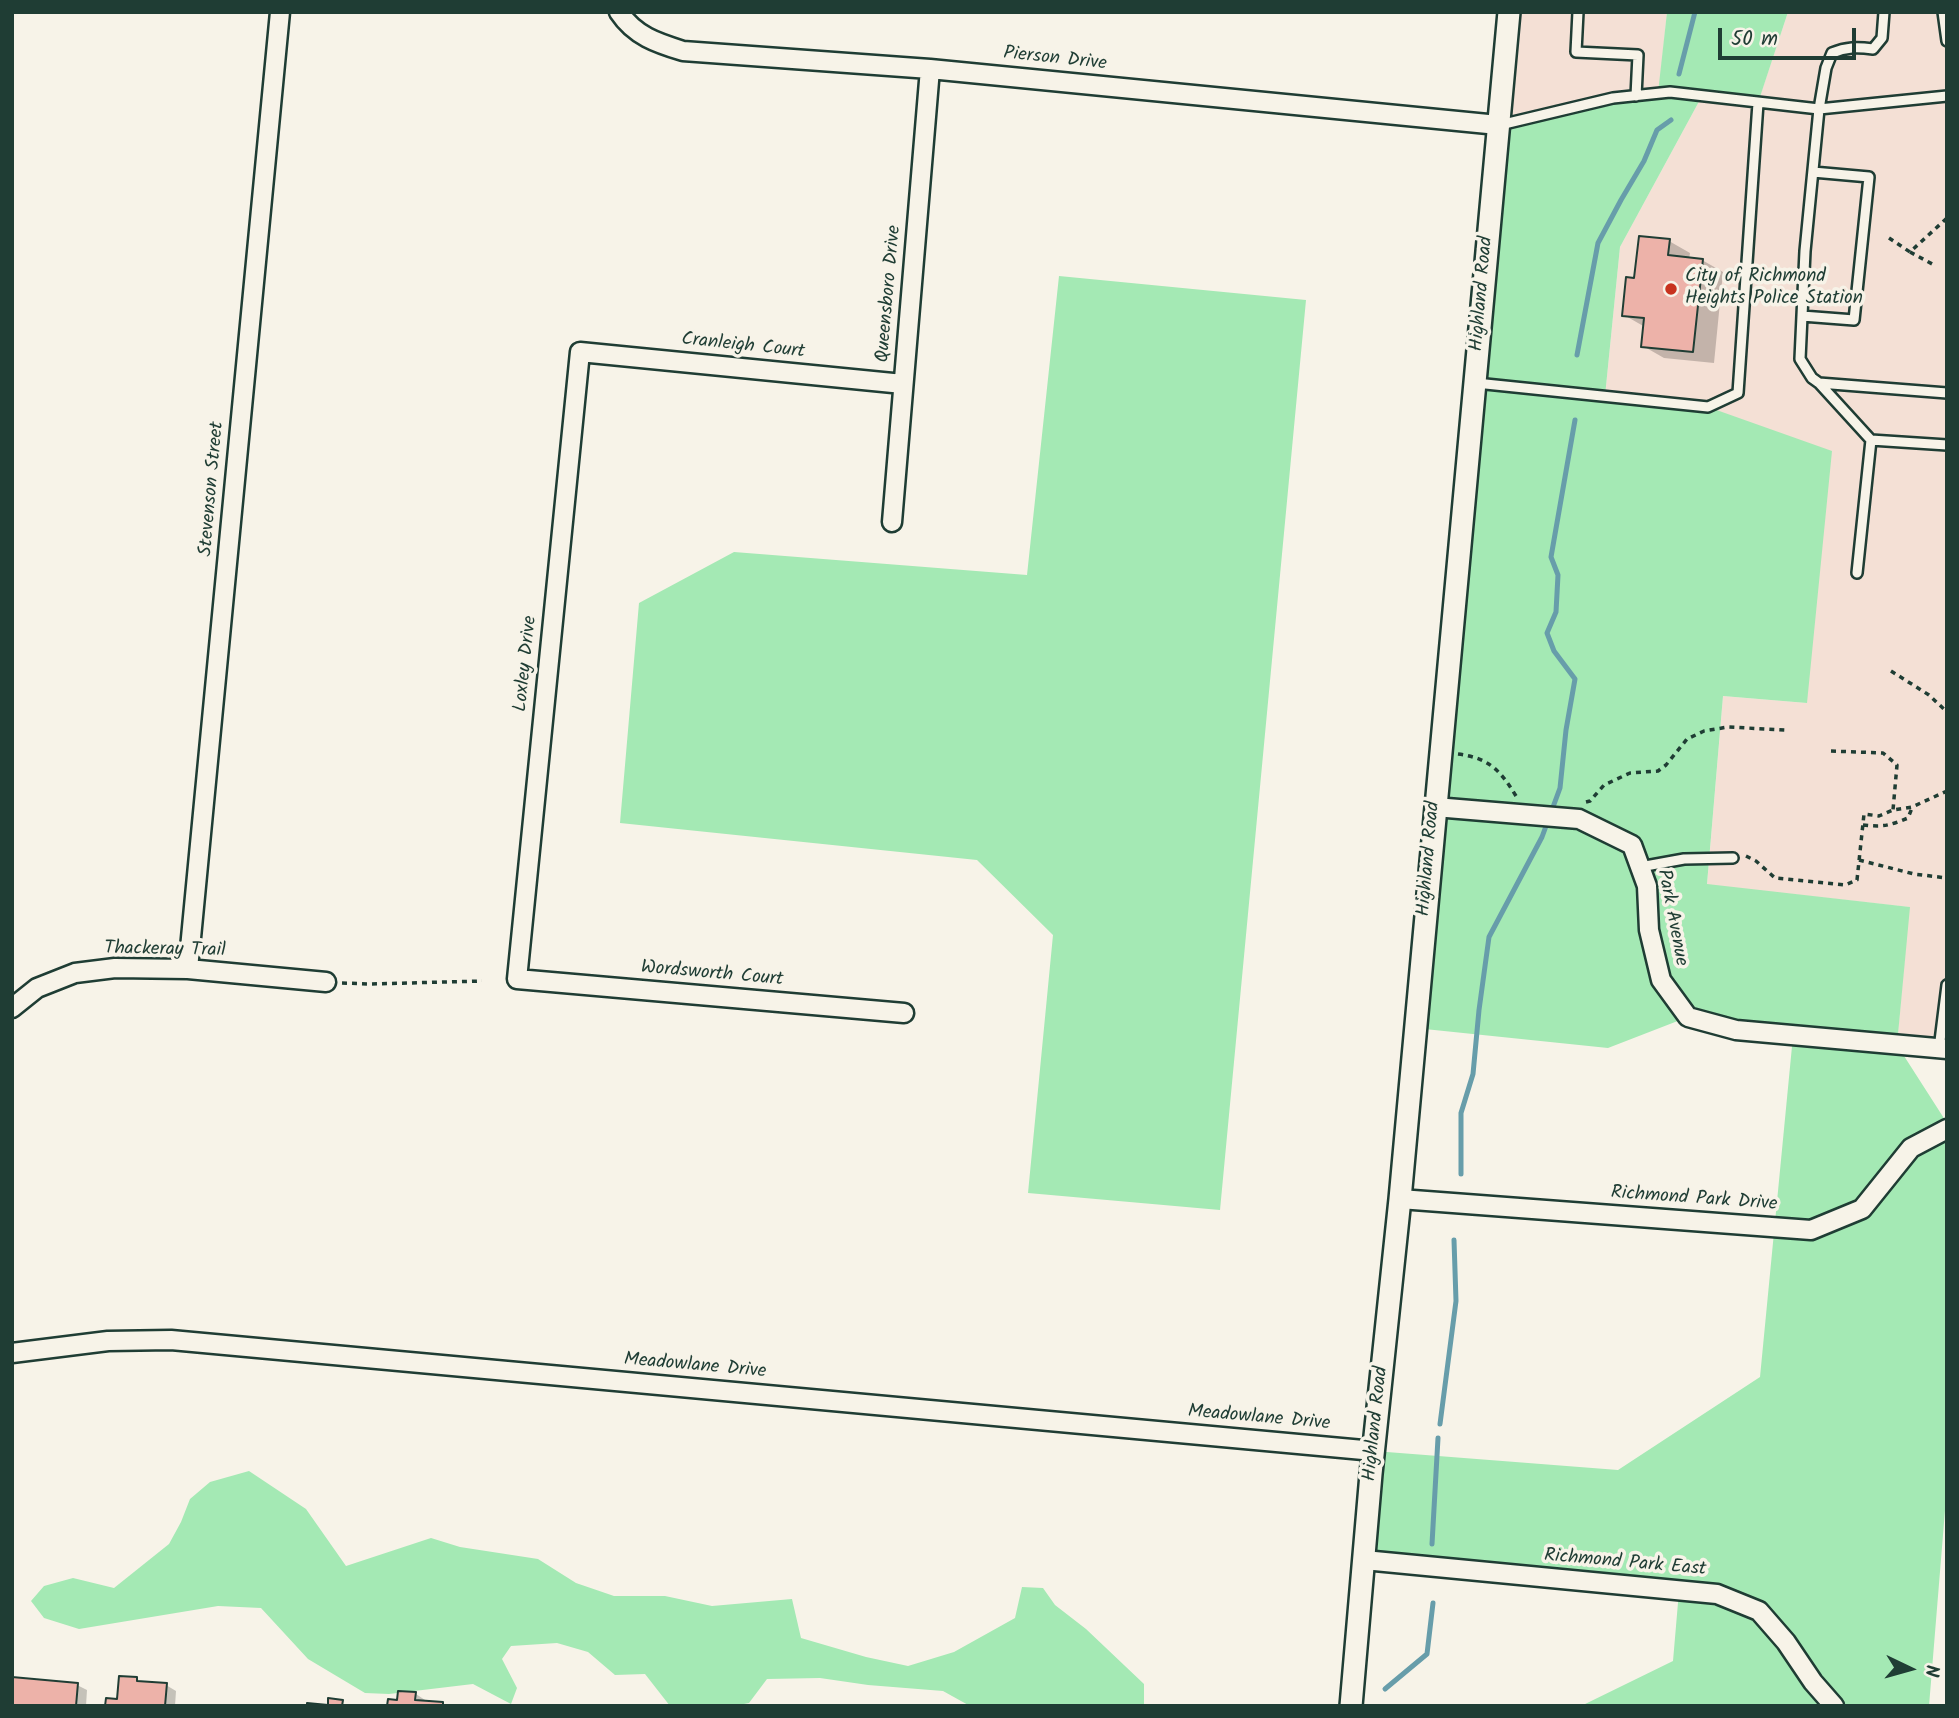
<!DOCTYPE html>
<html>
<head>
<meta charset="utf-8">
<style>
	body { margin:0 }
	#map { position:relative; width:1959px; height:1718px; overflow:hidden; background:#f7f3e8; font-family:Kalam,sans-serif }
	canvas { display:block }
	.frame { position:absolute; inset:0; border:14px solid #1f3d34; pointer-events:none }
	.north { position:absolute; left:1875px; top:1634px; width:70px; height:70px; -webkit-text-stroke:5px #f7f3e8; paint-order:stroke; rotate:95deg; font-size:19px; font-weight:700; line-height:28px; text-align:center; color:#1f3d34 }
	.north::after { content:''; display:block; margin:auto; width:24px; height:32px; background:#1f3d34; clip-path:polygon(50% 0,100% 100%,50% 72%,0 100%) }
	.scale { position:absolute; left:1718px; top:28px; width:138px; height:32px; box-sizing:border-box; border:4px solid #1f3d34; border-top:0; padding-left:9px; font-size:21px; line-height:24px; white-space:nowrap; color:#1f3d34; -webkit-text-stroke:5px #f7f3e8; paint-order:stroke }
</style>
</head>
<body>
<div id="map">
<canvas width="1959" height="1718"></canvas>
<div class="frame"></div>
<div class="north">N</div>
<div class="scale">50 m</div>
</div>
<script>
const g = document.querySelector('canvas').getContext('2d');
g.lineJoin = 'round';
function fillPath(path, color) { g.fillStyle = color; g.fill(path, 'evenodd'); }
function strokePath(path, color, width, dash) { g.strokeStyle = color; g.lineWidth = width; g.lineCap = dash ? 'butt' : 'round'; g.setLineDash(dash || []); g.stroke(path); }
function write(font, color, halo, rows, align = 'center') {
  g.font = font + ' Kalam,sans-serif'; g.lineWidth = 7; g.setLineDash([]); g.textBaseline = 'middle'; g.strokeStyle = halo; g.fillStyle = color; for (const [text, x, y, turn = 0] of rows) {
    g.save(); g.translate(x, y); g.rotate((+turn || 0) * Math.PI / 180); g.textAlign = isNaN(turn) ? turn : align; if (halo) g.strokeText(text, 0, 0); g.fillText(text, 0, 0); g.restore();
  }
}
fillPath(new Path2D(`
	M1509,12h158l-8,81 -161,32z
	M1788,12h159v1037l-50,-4 12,-138 -202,-22 16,-189 84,7 -202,-307 15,-149 82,-151 56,6z`), '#f4e0d5');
fillPath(new Path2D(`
	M1667,12h121l-30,91 -56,-7 -82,151 -15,149 103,11 124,44 -25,252 -84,-7 -16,188 203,23 -13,138 50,78v363l-18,220h-348l92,-45 6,-70 -315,-31 10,-109 244,19 142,-93 33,-341 -105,-19 -80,31 -193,-20 83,-903 160,-32z
	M1059,276l247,24 -86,910 -192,-17 25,-258 -76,-75 -357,-37 19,-220 95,-51 293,23z
	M249,1471l57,38 40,57 85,-28 29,9 78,12 38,24 38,13h51l47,10 80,-7 9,39 65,19 42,9 46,-14 61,-34 7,-31 21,1 12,17 31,24 58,55v22h-174l-27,-15 -75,-6 -48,-7 -53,1 -18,24 -15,3h-64l-25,-32 -30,1 -27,-23 -31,-9 -46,3 -9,13 15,29 -6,16 -38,-20 -84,10 -24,-1 -57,-34 -47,-51 -43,-2 -139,23 -35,-11 -13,-17 13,-15 29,-8 41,10 55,-44 12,-22 9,-23 20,-17z`), '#a4e9b4');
fillPath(new Path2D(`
	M1669,241l21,12 -1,6 13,1 21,12 -9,91 -50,-5 -21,-12 2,-19 -21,-12 12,-35z
	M137,1679l7,4 22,2 10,6 -1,15h-68l11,-5z
	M77,1685l10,5 -1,16h-74z
	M416,1694l9,6v2l20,4h-56z`), '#0003');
strokePath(new Path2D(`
	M1679,74l16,-62
	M1577,355l21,-112 23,-43 23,-39 13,-31 14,-10
	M1461,1174v-61l12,-39 6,-64 10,-73 53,-100 18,-49 6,-58 9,-51 -21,-28 -7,-18 9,-21 2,-37 -7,-18 24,-137
	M1440,1424l16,-123 -2,-61
	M1432,1544l6,-106
	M1385,1689l42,-35 6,-51`), '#679daa', 5);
const building = new Path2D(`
	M1639,236l31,3 -2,16 35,4 -10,93 -52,-5 3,-29 -22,-2 4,-39 8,1z
	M119,1676l18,1v4l30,2 -2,23h-60l1,-8 11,1z
	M12,1677l66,6 -2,23h-64z
	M398,1691l18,1 -1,8 28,2v4h-56l1,-7 9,1z
	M328,1698l15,2 -1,6h-35v-3l21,2z`);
fillPath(building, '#edb2a9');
strokePath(building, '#1f3d34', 2);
const service = new Path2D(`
	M1578,12l-2,40 62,3 -2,41
	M1884,12l-2,26 -9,11c-16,-2 -27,-2 -41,4l-6,15 -7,41 128,-13
	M1943,12l4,29
	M1500,125l113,-27 57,-6 149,17 -14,142 -5,108 12,19 7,5 128,10
	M1802,316l52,4 15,-143 -56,-5
	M1476,383l232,24 30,-14 20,-290
	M1819,383l52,57
	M1857,573l14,-133 76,5
	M1640,867l44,-8 49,-1
	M1939,1049l8,-64`);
const minor = new Path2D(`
	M619,12c16,24 38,31 64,39l247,18 568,56
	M903,384l-323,-32 -63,627 387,34
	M892,522l38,-453
	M1435,807l144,12 53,26 15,41 2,44 12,50 27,37 48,13 211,19
	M188,969l92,-957
	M12,1008l25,-20 38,-15 40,-5 73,1 138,13
	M1400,1199l411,31 51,-21 49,-61 36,-19
	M12,1353l96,-12 63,-1 1203,111
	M1364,1560l353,34 42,17 27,31 27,40 21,24`);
const tertiary = new Path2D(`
	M1351,1706l20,-232 29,-275 109,-1187`);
strokePath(service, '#1f3d34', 14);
strokePath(minor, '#1f3d34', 23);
strokePath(tertiary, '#1f3d34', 26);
strokePath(new Path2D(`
	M1889,238l21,14 37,-34
	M1910,252l26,14
	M1891,671l38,24 18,17
	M1831,751l52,2 14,12 -4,45
	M1458,754c31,4 42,16 58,42
	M1586,802l4,-1 14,-16 26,-12 28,-2 8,-6 21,-26 17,-8 24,-4 57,3
	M1863,825c21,2 25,1 45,-7l4,-10
	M1746,856l10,5 19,17 70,7 12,-5 7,-66 15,2 14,-6 19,-3 35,-16
	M1859,860l55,14 33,4
	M342,983l28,1 112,-3`), '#1f3d34', 3.5, [5, 5]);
strokePath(service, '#f7f3e8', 9);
strokePath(minor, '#f7f3e8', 18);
strokePath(tertiary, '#f7f3e8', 21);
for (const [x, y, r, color] of [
	[1671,289,7,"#c8321e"]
]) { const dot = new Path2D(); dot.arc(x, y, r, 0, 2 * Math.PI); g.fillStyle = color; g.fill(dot); strokePath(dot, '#f7f3e8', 2.5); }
write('19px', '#1f3d34', '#f7f3e8', [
	["Pierson Drive",1055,60,6],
	["Queensboro Drive",890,294,-85],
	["Highland Road",1483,294,-85],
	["Cranleigh Court",743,347,6],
	["Stevenson Street",213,489,-85],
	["Loxley Drive",527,664,-84],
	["Highland Road",1430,859,-85],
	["Park Avenue",1671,918,79],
	["Thackeray Trail",165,951,1],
	["Wordsworth Court",712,975,5],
	["Richmond Park Drive",1694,1200,4],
	["Meadowlane Drive",695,1367,5],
	["Meadowlane Drive",1259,1419,5],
	["Highland Road",1377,1424,-84],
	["Richmond Park East",1625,1564,5]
]);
write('19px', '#1f3d34', '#f7f3e8', [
	["City of Richmond",1685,278],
	["Heights Police Station",1685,300]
], 'left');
</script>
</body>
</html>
